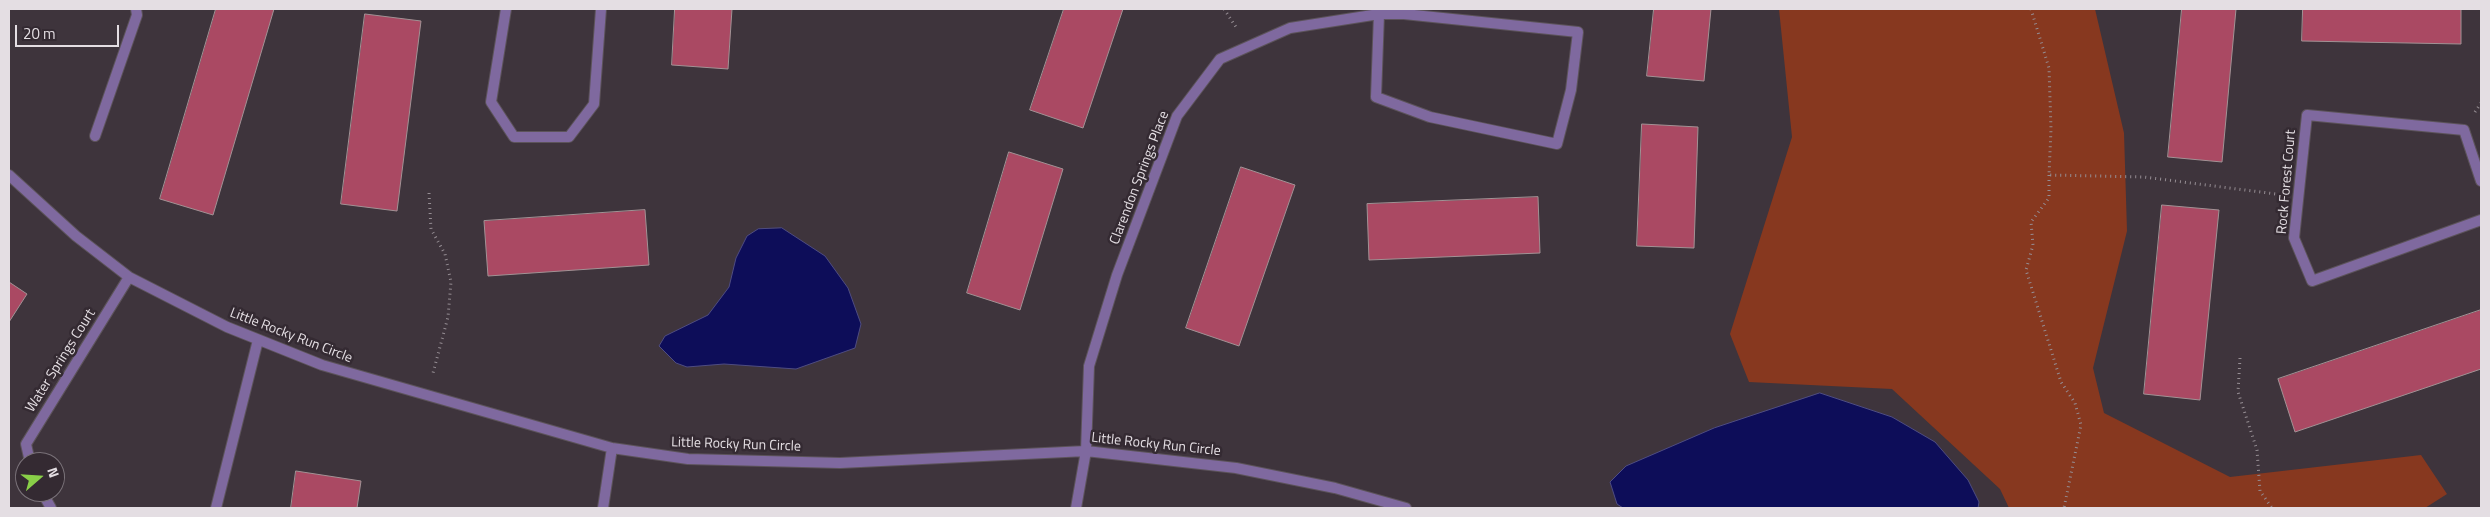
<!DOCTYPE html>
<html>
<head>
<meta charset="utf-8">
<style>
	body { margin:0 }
	#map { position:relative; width:2490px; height:517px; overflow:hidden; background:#3e343c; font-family:"Titillium Web",sans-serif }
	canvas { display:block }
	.frame { position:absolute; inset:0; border:10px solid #e4dee3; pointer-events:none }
	.north { position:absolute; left:15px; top:452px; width:50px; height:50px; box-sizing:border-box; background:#342a32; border:1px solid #7a7279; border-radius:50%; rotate:71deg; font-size:14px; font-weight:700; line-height:20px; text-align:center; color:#e4dee3 }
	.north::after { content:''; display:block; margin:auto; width:18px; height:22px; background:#89cf48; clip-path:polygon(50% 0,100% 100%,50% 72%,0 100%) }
	.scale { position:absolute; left:15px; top:25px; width:104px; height:22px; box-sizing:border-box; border:2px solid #e4dee3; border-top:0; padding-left:6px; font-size:15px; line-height:18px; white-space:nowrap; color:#e4dee3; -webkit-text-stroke:4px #342a32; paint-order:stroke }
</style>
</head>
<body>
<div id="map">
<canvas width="2490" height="517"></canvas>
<div class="frame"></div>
<div class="north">N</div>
<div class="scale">20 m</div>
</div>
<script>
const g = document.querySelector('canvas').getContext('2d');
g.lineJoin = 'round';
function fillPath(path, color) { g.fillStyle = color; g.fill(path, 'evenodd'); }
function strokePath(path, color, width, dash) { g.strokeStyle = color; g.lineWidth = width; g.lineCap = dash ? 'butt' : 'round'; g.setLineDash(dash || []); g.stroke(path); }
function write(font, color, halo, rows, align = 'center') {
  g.font = font + ' "Titillium Web",sans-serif'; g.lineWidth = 5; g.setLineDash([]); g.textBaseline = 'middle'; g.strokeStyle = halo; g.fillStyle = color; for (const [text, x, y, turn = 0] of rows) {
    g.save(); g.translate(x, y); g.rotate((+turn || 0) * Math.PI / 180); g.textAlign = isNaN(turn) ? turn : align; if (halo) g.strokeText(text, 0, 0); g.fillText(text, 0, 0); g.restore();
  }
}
fillPath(new Path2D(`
	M1779,9h316l29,124 3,98 -34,137 11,45 126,64 191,-22 26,39 -22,14h-416l-9,-19 -108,-100 -143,-7 -19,-48 62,-197z`), '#87381f');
const water = new Path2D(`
	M782,228l43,28 23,32 13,36 -6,24 -59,21 -72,-5 -37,3 -11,-4 -17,-17 6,-10 43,-21 21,-28 7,-29 11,-22 11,-7z
	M1820,393l72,24 43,25 33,38 11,22 -1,6h-355l-6,-4 -7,-22 16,-16 88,-38z`);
fillPath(water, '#0d0d59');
strokePath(water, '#4e4c82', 1);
const building = new Path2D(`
	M216,9h58l-61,206 -53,-16z
	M675,9h57l-4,60 -56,-4z
	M1064,9h59l-40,119 -53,-18z
	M1654,9h57l-7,72 -57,-5z
	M2182,9h54l-14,153 -54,-5z
	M2303,9h158v35l-159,-3z
	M365,14l56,7 -24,190 -56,-7z
	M1642,124l56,3 -4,121 -57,-2z
	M1009,152l54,17 -43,141 -53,-17z
	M1241,167l54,18 -56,161 -53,-18z
	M1538,197l2,56 -171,7 -2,-56z
	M2162,205l57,5 -19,190 -56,-6z
	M645,210l4,55 -161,11 -4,-55z
	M9,282l18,12 -18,28z
	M2481,310v59l-186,63 -17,-53z
	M296,471l65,10 -4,27h-66z`);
fillPath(building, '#aa4963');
strokePath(building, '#a29295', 1);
const street = new Path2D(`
	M506,9l-15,93 23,35h55l25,-33 7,-95
	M1379,14h25l174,18 -7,58 -14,54 -127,-27 -54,-20z
	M95,136l42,-121 -1,-6
	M9,175l67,61 53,41 98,50 95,38 290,83 76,11 152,4 246,-12 150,17 99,20 71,20
	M2481,181l-17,-51 -157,-15 -13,123 18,43 169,-61
	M30,462l-4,-18 103,-167
	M42,492l9,16
	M216,508l42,-168
	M603,508l9,-60
	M1076,508l10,-57 3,-85 28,-91 60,-159 43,-57 70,-31 89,-14`);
strokePath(street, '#5c535a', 12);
strokePath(new Path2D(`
	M1224,9l12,18
	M2031,9l18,59 2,61 -2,46 95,2 132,17
	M2475,112l6,-9
	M2049,175v23l-18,24 2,23 -7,25 35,112 14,21 6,22 -17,83
	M429,193l2,36 14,25 6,28 -3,35 -15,56
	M2240,358l-2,34 19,58 3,41 12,17`), '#958d93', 3, [1, 4]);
strokePath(street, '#7f699f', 10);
write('14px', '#e4dee3', '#342a32', [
	["Clarendon Springs Place",1140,178,-69],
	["Rock Forest Court",2287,182,-85],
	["Little Rocky Run Circle",291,336,21],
	["Water Springs Court",61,361,-58],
	["Little Rocky Run Circle",736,445,2],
	["Little Rocky Run Circle",1156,445,6]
]);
</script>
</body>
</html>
